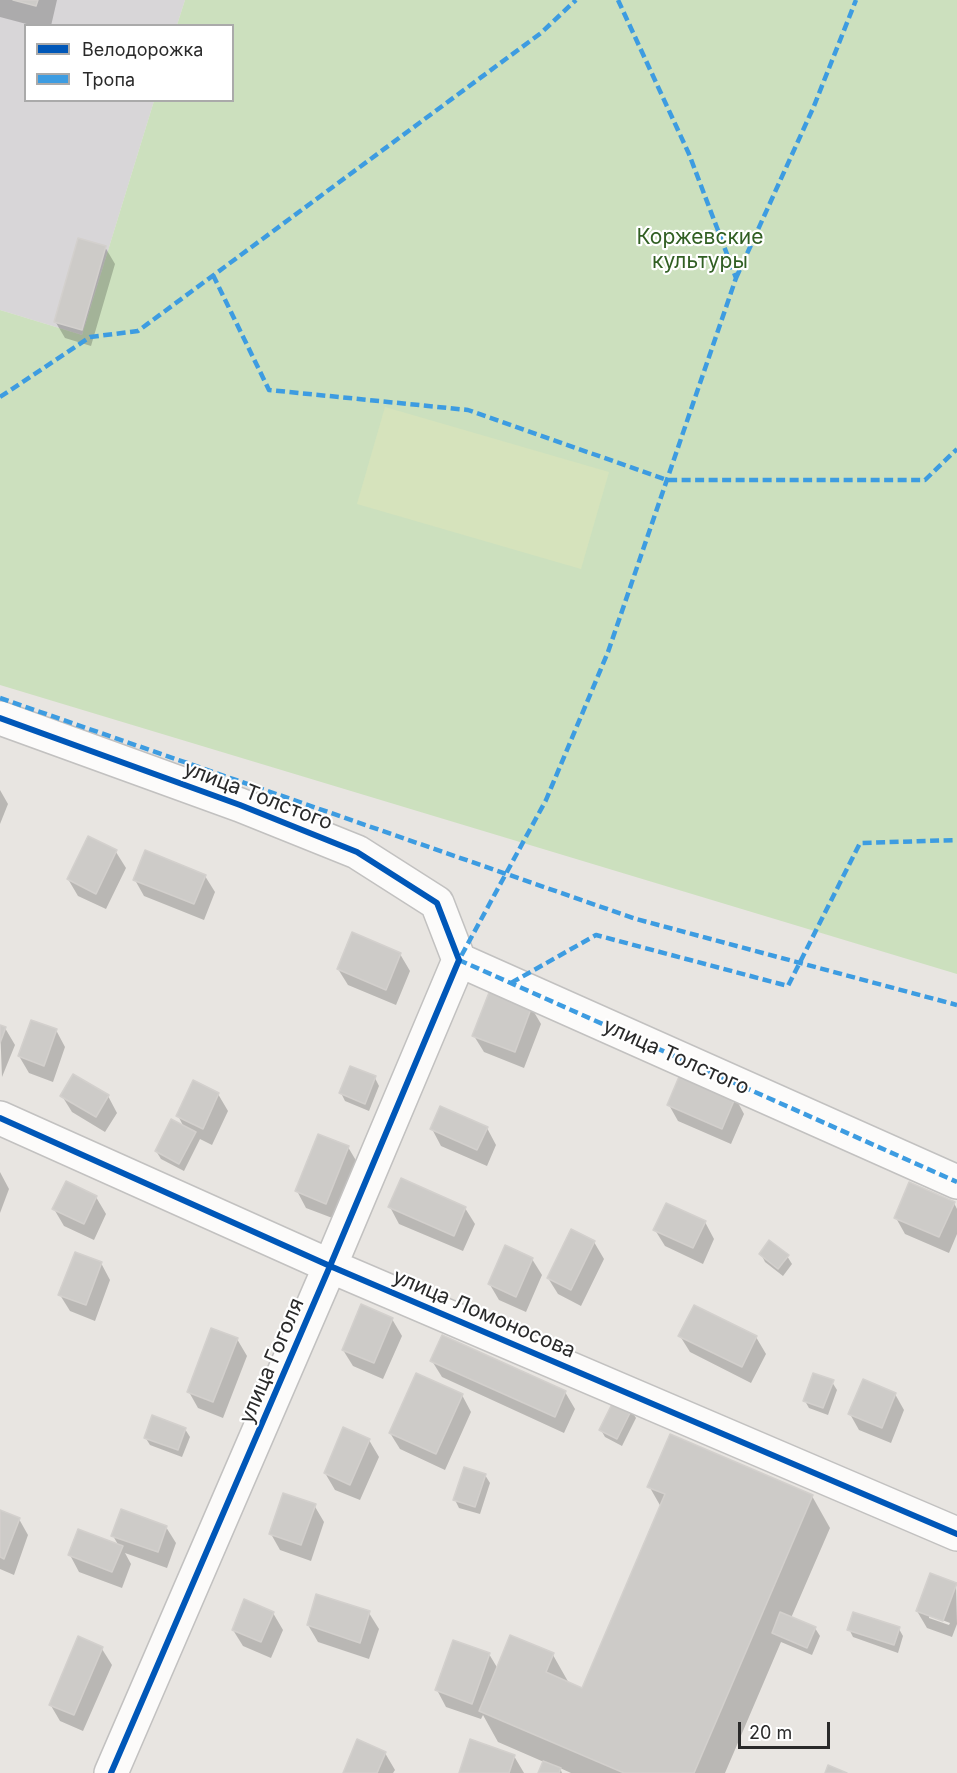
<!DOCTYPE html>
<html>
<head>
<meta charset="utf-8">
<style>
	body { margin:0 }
	#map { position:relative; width:957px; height:1773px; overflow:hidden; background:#e8e5e1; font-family:Inter,sans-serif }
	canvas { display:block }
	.legend { position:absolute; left:24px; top:24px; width:210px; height:78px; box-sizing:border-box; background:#fff; border:2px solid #aaa; margin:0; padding:8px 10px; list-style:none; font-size:18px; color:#2a2a2a }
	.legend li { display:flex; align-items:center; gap:12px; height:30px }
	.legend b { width:30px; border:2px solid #aaa }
	.scale { position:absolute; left:738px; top:1722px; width:92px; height:27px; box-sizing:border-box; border:3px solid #2a2a2a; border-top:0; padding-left:8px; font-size:18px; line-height:21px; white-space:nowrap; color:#2a2a2a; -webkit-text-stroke:4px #fff; paint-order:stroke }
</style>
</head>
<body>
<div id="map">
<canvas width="957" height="1773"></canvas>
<ul class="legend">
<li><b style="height:8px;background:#0057b8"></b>Велодорожка</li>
<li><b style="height:8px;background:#3d9ce1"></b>Тропа</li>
</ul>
<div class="scale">20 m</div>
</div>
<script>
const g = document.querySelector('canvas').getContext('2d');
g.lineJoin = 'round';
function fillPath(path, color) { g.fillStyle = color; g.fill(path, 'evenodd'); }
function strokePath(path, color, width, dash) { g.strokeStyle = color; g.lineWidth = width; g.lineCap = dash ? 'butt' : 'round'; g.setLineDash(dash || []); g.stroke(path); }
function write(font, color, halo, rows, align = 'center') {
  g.font = font + ' Inter,sans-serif'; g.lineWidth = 4.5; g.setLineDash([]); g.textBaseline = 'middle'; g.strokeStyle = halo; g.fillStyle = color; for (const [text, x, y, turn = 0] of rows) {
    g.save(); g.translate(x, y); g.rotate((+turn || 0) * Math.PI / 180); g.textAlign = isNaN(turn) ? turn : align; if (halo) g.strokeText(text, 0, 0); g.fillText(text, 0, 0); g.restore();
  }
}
fillPath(new Path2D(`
	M0,0h185l-8,25 -151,1v74l128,1 -72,234 -82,-25z`), '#d8d6d8');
fillPath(new Path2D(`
	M185,0h772v974l-957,-289v-375l82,25 72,-234 78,-1v-74l-55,-1z`), '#cce0be');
fillPath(new Path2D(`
	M385,407l224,65 -28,97 -224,-65z`), '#d6e3bc');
fillPath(new Path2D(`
	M0,0h57l-6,26h-17l-34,-9z
	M105,247l10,17 -24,82 -26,-8 -10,-17z
	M0,790l8,14 -8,20z
	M116,852l10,16 -20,41 -28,-13 -10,-17z
	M205,876l10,16 -11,28 -60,-24 -9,-16z
	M400,954l10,17 -14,34 -48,-20 -10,-16z
	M531,1007l10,17 -17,44 -40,-16 -10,-16z
	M0,1026l5,2 10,17 -13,32z
	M56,1030l9,17 -12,35 -24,-9 -10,-17z
	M375,1078l4,8 -10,25 -24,-10 -4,-8z
	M218,1094l10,17 -16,34 -12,-6 -16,32 -23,-12 -5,-8 28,-24 -6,-11z
	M62,1096h46l9,17 -12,19 -33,-20z
	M735,1097l9,17 -13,30 -53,-23 -9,-16z
	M487,1128l9,17 -9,21 -46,-20 -9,-17z
	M348,1147l10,17 -23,55 -29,-11 -9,-17z
	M0,1172l9,17 -9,24z
	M96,1197l10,17 -12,26 -30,-14 -10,-17z
	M954,1203l3,6v25l-8,19 -44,-19 -9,-16z
	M390,1207l75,1 10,16 -12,27 -64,-27z
	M705,1222l9,17 -11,25 -38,-18 -10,-16z
	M594,1242l10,17 -23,47 -23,-12 -10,-16z
	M761,1254l26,2 5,8 -9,12 -18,-14z
	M532,1259l10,16 -16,37 -27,-12 -10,-17z
	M101,1263l9,17 -15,41 -25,-10 -10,-16z
	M392,1319l10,17 -19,43 -30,-13 -10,-16z
	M680,1336l76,1 10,17 -15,29 -61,-31z
	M237,1339l10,17 -24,62 -25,-10 -9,-16z
	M432,1361l133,31 10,17 -11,24 -122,-56z
	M832,1382l5,8 -9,25 -19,-7 -4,-7z
	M895,1394l9,16 -13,33 -32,-13 -9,-16z
	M462,1395l9,17 -26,58 -45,-21 -10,-16z
	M631,1410l5,8 -14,28 -17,-9 -4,-7z
	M185,1429l5,8 -8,20 -32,-12 -5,-8z
	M369,1440l10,17 -19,43 -25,-10 -10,-17z
	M485,1475l5,8 -10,31 -21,-6 -4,-8z
	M649,1486l163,10 18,32 -39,90 24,10 5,8 -8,19 -31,-13 -56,131h-154l-11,-5 2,5h-22l4,-11 -46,-20 -15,-27 -2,4 -35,-12 -9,-17 52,-36 9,15 55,-14 17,30 13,5 78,-183z
	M314,1505l10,17 -13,39 -31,-11 -9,-16z
	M0,1512l19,7 9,16 -14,40 -14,-6z
	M166,1527l10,16 -9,25 -42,-15 6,11 -9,24 -43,-16 -9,-17 49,-9 -6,-10z
	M956,1585l1,39 -5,13 -25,-9 -10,-17zM929,1615l21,8 -1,2 -20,-7z
	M273,1613l10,17 -12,28 -28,-12 -10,-16z
	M369,1613l10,16 -10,30 -51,-17 -10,-17z
	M849,1629h50l4,7 -5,17 -45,-16z
	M102,1649l10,16 -29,66 -23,-10 -10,-17z
	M385,1753l10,17 -2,3h-49z
	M514,1756l10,17h-64z`), '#0003');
const building = new Path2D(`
	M13,0h25l-2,6z
	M78,238l28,8 -24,84 -28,-8z
	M88,836l29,14 -21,44 -29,-15z
	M145,850l61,25 -12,29 -61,-24z
	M352,932l49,21 -15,37 -49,-21z
	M490,990l42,16 -17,46 -43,-16z
	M31,1020l26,9 -13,37 -26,-10z
	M0,1025l6,2 -6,16z
	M350,1066l26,10 -11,28 -26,-11z
	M681,1072l55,24 -14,33 -55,-24z
	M73,1074l36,21 -13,22 -36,-21z
	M193,1080l26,13 -16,36 -27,-13z
	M440,1106l48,21 -11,23 -47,-21z
	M171,1119l25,13 -17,32 -24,-13z
	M318,1134l31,12 -23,58 -31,-13z
	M401,1178l65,29 -12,29 -66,-29z
	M66,1181l31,15 -13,28 -32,-15z
	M909,1182l46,20 -16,35 -45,-19z
	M666,1203l40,18 -13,27 -40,-18z
	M571,1229l24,12 -24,49 -24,-12z
	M769,1240l20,15 -11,14 -19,-15z
	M505,1245l28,13 -17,39 -28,-13z
	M75,1252l27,10 -16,43 -28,-10z
	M361,1304l32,14 -19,45 -32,-13z
	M694,1305l63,31 -15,31 -64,-31z
	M211,1328l27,10 -25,64 -26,-10z
	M442,1335l124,56 -11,26 -125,-56z
	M416,1373l47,21 -27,60 -47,-21z
	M813,1373l21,7 -11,28 -20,-7z
	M863,1379l33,14 -14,35 -34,-14z
	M614,1400l18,9 -15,30 -18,-9z
	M152,1415l34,13 -8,22 -34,-12z
	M343,1427l27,12 -20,46 -26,-12z
	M670,1434l143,61 -119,278h-70l-145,-62 31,-76 44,18 -8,19 36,16 83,-194 -18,-7z
	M464,1467l22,7 -11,33 -22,-7z
	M283,1493l33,11 -15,41 -32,-11z
	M121,1509l46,17 -9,26 -47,-16z
	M0,1510l20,8 -16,41 -4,-2z
	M78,1529l45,17 -11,26 -44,-17z
	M930,1573l27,10 -14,38 -27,-10z
	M316,1594l54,17 -10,32 -53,-18z
	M244,1599l30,13 -13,30 -29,-12z
	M780,1612l36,15 -9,21 -35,-15z
	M853,1612l47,15 -6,18 -47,-15z
	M78,1636l25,11 -29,68 -25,-10z
	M453,1640l37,13 -18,51 -37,-14z
	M357,1739l29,13 -9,21h-34z
	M470,1739l45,16 -6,18h-50z
	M543,1761l18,7 -2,5h-21z
	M828,1765l19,8h-22z`);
fillPath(building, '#cdcbc8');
strokePath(building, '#d3d0cd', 1.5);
const minor = new Path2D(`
	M0,718l240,87 117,47 80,51 22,57 498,222
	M0,1118l330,148 627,268
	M111,1773l219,-507 129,-306`);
strokePath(minor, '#c2c1c0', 36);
strokePath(minor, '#fcfbfa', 33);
strokePath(new Path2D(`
	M618,0l71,154 47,124 -128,374 -62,148 -87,160 498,222
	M213,275l56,115 199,20 199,70h258l32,-31
	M736,278l78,-172 42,-106
	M0,397l90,-60 48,-6 403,-298 35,-33
	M0,698l636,221 321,86
	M511,983l85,-48 192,51 72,-143 97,-3`), '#3d9ce1', 4.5, [9, 4.5]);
strokePath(new Path2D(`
	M0,718l240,87 117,47 80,51 22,57 -129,306 -219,507
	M0,1118l330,148 627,268`), '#0057b8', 6);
write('21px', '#315f23', '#fff', [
	["Коржевские",700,238],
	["культуры",700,262]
]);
write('21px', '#2a2a2a', '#fff', [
	["улица Толстого",258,796,21],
	["улица Толстого",676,1057,24],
	["улица Ломоносова",484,1314,23],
	["улица Гоголя",272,1361,-67]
]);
</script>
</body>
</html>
